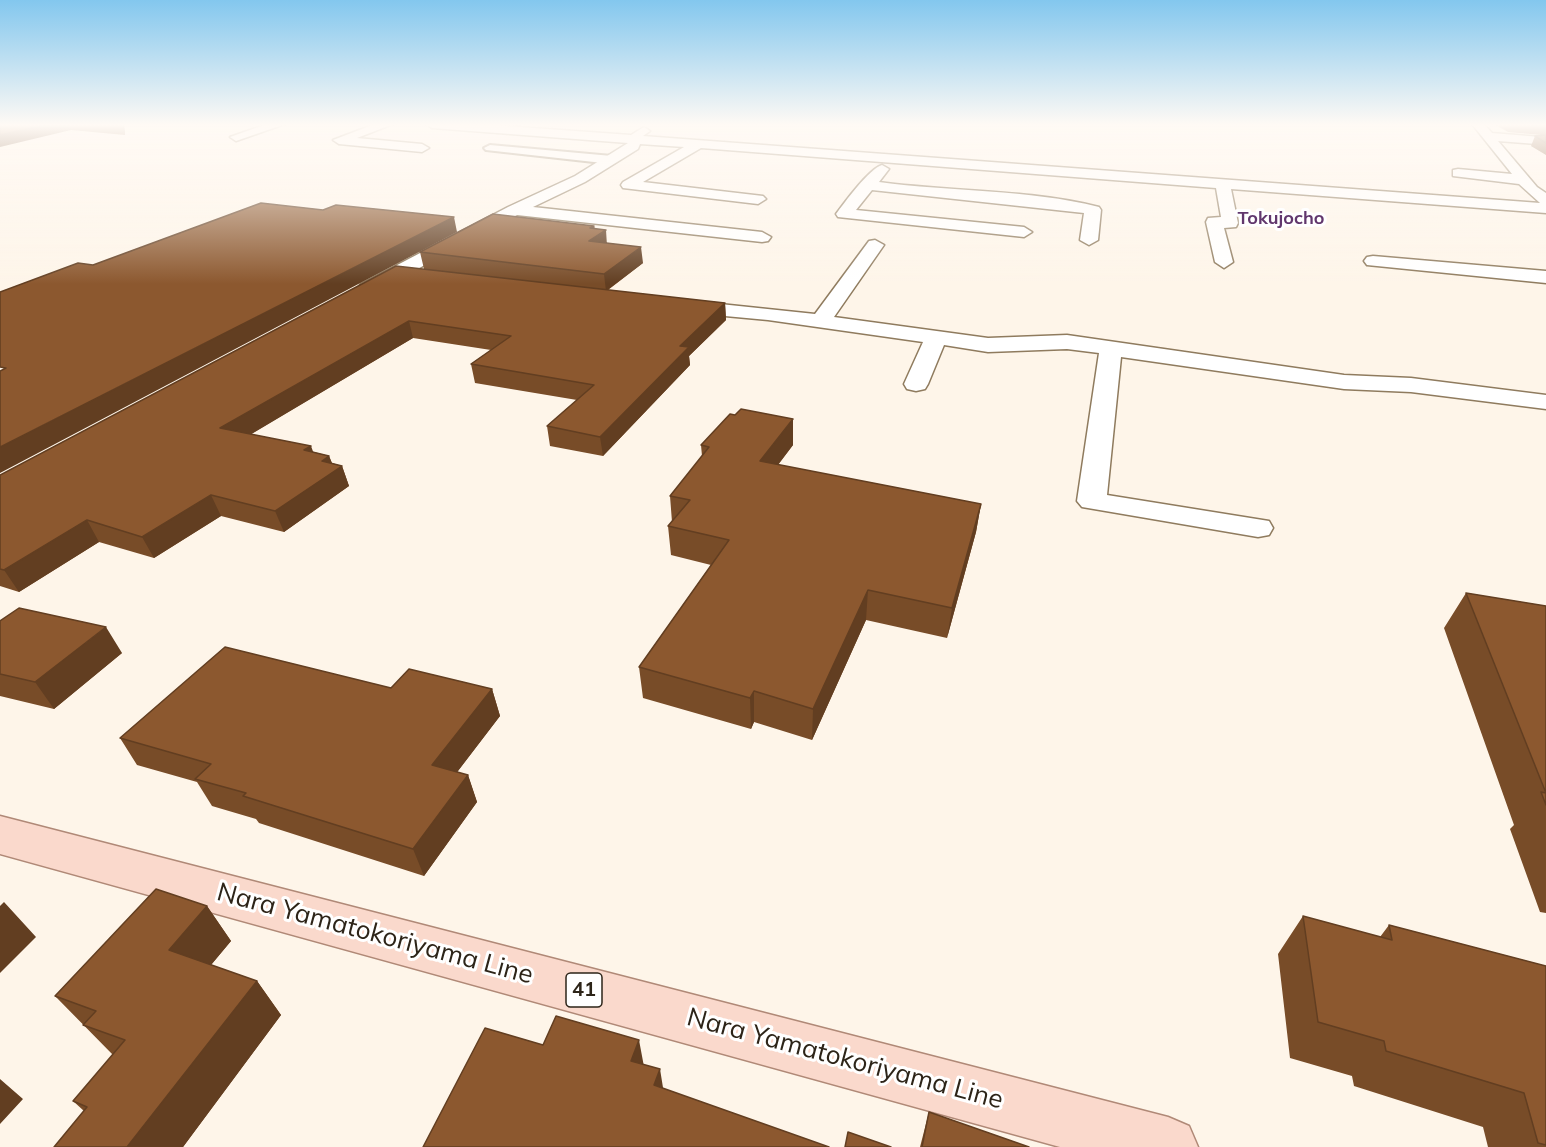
<!DOCTYPE html>
<html>
<head>
<meta charset="utf-8">
<style>
	body { margin:0 }
	canvas { display:block; background:#fef5e9 }
</style>
</head>
<body>
<canvas width="1546" height="1147"></canvas>
<script>
const g = document.querySelector('canvas').getContext('2d');
g.lineJoin = 'round';
function strokePath(path, color, width, dash) { g.strokeStyle = color; g.lineWidth = width; g.lineCap = dash ? 'butt' : 'round'; g.setLineDash(dash || []); g.stroke(path); }
function fillPath(path, color) { g.fillStyle = color; g.fill(path, 'evenodd'); }
function write(font, color, halo, rows, align = 'center') {
  g.font = font + ' Mulish,sans-serif'; g.lineWidth = 6; g.setLineDash([]); g.textBaseline = 'middle'; g.strokeStyle = halo; g.fillStyle = color; for (const [text, x, y, turn = 0] of rows) {
    g.save(); g.translate(x, y); g.rotate((+turn || 0) * Math.PI / 180); g.textAlign = isNaN(turn) ? turn : align; if (halo) g.strokeText(text, 0, 0); g.fillText(text, 0, 0); g.restore();
  }
}
const service = new Path2D(`
	M490,145l122,11 6,4 -6,4 -126,-14 -2,-2z`);
const minor = new Path2D(`
	M267,124h18l-49,17 -6,-4z
	M375,124h18l-36,14 65,6 7,4 -7,4 -83,-8 -6,-4z
	M426,124h52l153,11 13,-8 6,4 -7,5 897,67 -21,-19 -66,-8v-6l5,-1 54,5 -40,-50h12l8,9 49,4v6l-4,1 -39,-3 39,46 9,6v20l-315,-24 7,34 -2,4 -12,1 9,34 -9,6 -9,-6 -9,-40 2,-4 13,-1 -5,-29 -515,-40 -58,34 120,14 3,3 -8,5 -135,-16 -2,-3 2,-3 61,-35 -44,-3 -2,5 -53,33 -52,25 229,25 9,5 -3,4 -6,1 -245,-27 -142,77h-14l-3,-4 3,-4 147,-77 67,-31 53,-33 -196,-15z
	M882,165l7,4 -10,13c72,10 149,7 220,25l2,3 -3,30 -9,5 -9,-5 4,-27 -212,-23 -16,20 168,17 8,5 -8,5 -186,-20 -2,-3c8,-11 34,-46 46,-49z
	M875,240l9,5 -50,72 154,21 79,-3 277,40 67,3 135,17v14l-135,-17 -67,-3 -223,-32 -14,138 162,26 4,7 -4,7 -11,2 -176,-30 -5,-6 22,-148 -32,-4 -79,3 -44,-7 -16,39 -3,5 -9,2 -9,-2 -3,-5 19,-42 -155,-22 -86,-8 -7,-2 -3,-4 3,-4 7,-2 133,14 54,-73z
	M1373,256l173,15v12l-179,-18 -3,-4 3,-4z`);
const primary = new Path2D(`
	M0,816l1168,301 21,9 9,21h-138l-1060,-293z`);
strokePath(service, '#8f7b5e', 4);
strokePath(minor, '#8f7b5e', 3);
strokePath(primary, '#b08977', 3);
fillPath(service, '#fff');
fillPath(minor, '#fff');
fillPath(primary, '#fad9cc');
fillPath(new Path2D(`
	M0,124h124l1,11 -54,-5z
	M1494,124h52v31l-15,-9 4,-10 7,-1 -34,-3z
	M594,226l1,3 12,14 36,20 -35,27 117,13 1,17 -37,36 1,9 -87,91 -53,-10 -3,-20 30,-26 -102,-17 -4,-19 20,-14 -78,-12 -162,96 63,18 15,4 3,7 10,3 7,20 -65,46 -63,-16 -67,42 -55,-16 -80,50 -19,-6v-111l424,-206 -4,-17z
	M701,445h92l-15,20 203,39 -5,28 -29,106 -81,-18 -54,120 -58,-18 -3,7 -108,-31 -4,-31 72,-102 -40,-10 -3,-29 4,-4 -2,-26 32,-40z
	M1466,593l80,13v307l-6,-1 -30,-83 4,-4 -70,-197z
	M0,621l122,32 -68,56 -54,-13z
	M391,688l101,1 8,27 -43,56 11,3 9,27 -53,74 -165,-53 -3,-4 -44,-13 -15,-24 -60,-17 -17,-27z
	M207,906l24,35 -20,24 46,16 24,34 -98,132h-129l30,-36 -11,-10 40,-46 -58,-59z
	M1303,916l77,21 9,-12 157,41v181h-58l-5,-20 -129,-41 -2,-10 -62,-18 -12,-104z
	M929,1112l100,35h-109z`), '#784c28');
fillPath(new Path2D(`
	M48,124h21l2,6 -71,17v-12z
	M121,124h3l1,11z
	M454,217l3,15 -457,241v-26z
	M594,226l2,11 10,-7 1,16 -18,-5 1,-13z
	M641,247l2,16 -37,28 -2,-17z
	M725,303l1,17 -37,36 1,9 -87,91 -3,-19 80,-91z
	M409,321l4,17 -185,110 -8,-20z
	M793,419v26l-33,43v-27z
	M311,446l7,19 -14,-15z
	M329,456l6,15 7,-5 7,20 -65,46 -9,-21 47,-50z
	M211,495l10,21 -67,42 -12,-21z
	M981,504l-5,28 -29,106 5,-30z
	M87,520l12,22 -80,50 -15,-22z
	M868,590l-2,30 -54,120 1,-31z
	M106,627l16,26 -68,56 -19,-27z
	M492,689l8,27 -58,76 -10,-27z
	M754,691v31l-3,7 -1,-31z
	M468,775l9,27 -53,74 -11,-27z
	M4,902l32,35 -36,36v-67z
	M207,906l24,35 -36,43 -26,-34z
	M257,981l24,34 -98,132h-56z
	M639,1040l6,32 -14,-11z
	M660,1069l5,31 -11,-15z
	M0,1079l23,20 -23,25z`), '#623e21');
const building = new Path2D(`
	M0,124h48l-48,11z
	M1522,124h24v2z
	M1546,135v8l-11,-7z
	M261,203l62,7 13,-5 118,12 -454,230v-76l6,-3 -6,-1v-75l78,-29 15,2z
	M493,214l101,12 -4,2 16,2 -17,11 52,6 -37,27 -184,-22z
	M396,266l329,37 -45,43 9,1 -89,90 -53,-11 47,-41 -123,-21 40,-28 -102,-15 -189,107 91,18 -7,4 25,6 -7,5 20,5 -67,45 -64,-16 -69,42 -55,-17 -83,50 -4,-1v-94z
	M741,409l52,10 -33,42 221,43 -29,104 -84,-18 -55,119 -59,-18 -4,7 -111,-31 90,-127 -61,-14 22,-26 -20,-4 39,-49 -8,-2 29,-31 5,1z
	M1466,593l80,13v187z
	M19,608l87,19 -71,55 -35,-8v-53z
	M225,647l166,41 18,-19 83,20 -60,76 36,10 -55,74 -170,-53 3,-3 -51,-14 16,-15 -91,-26z
	M1541,792l5,1v12z
	M156,889l51,17 -38,44 88,31 -130,166h-73l33,-40 -14,-6 52,-61 -42,-15 13,-14 -41,-15z
	M1303,916l89,24 -3,-15 157,41v179l-8,-2 -14,-50 -138,-42 -2,-10 -66,-19z
	M556,1016l83,24 -8,21 29,8 -6,16 175,62h-406l62,-119 58,17z
	M929,1112l100,35h-107z
	M848,1132l43,15h-46z`);
fillPath(building, '#8c582f');
strokePath(building, '#623e21', 1.5);
const sky = g.createLinearGradient(0, 0, 0, 284);
sky.addColorStop(0, '#83c7ee');
sky.addColorStop(0.44, '#fffaf5');
sky.addColorStop(1, '#fffaf500');
g.fillStyle = sky;
g.fillRect(0, 0, 1546, 284);
write('bold 18px', '#61376d', '#fff', [
	["Tokujocho",1281,219]
]);
for (const [x, y, w] of [
	[584,990,36]
]) { const box = new Path2D(); box.roundRect(x - w / 2, y - 17, w, 34, 4.5); g.fillStyle = '#fff'; g.fill(box); strokePath(box, '#2d2418', 1.5); }
write('bold 20px', '#2d2418', null, [
	["41",584,990]
]);
write('26px', '#2d2418', '#fff', [
	["Nara Yamatokoriyama Line",375,934,15],
	["Nara Yamatokoriyama Line",845,1059,15]
]);
</script>
</body>
</html>
